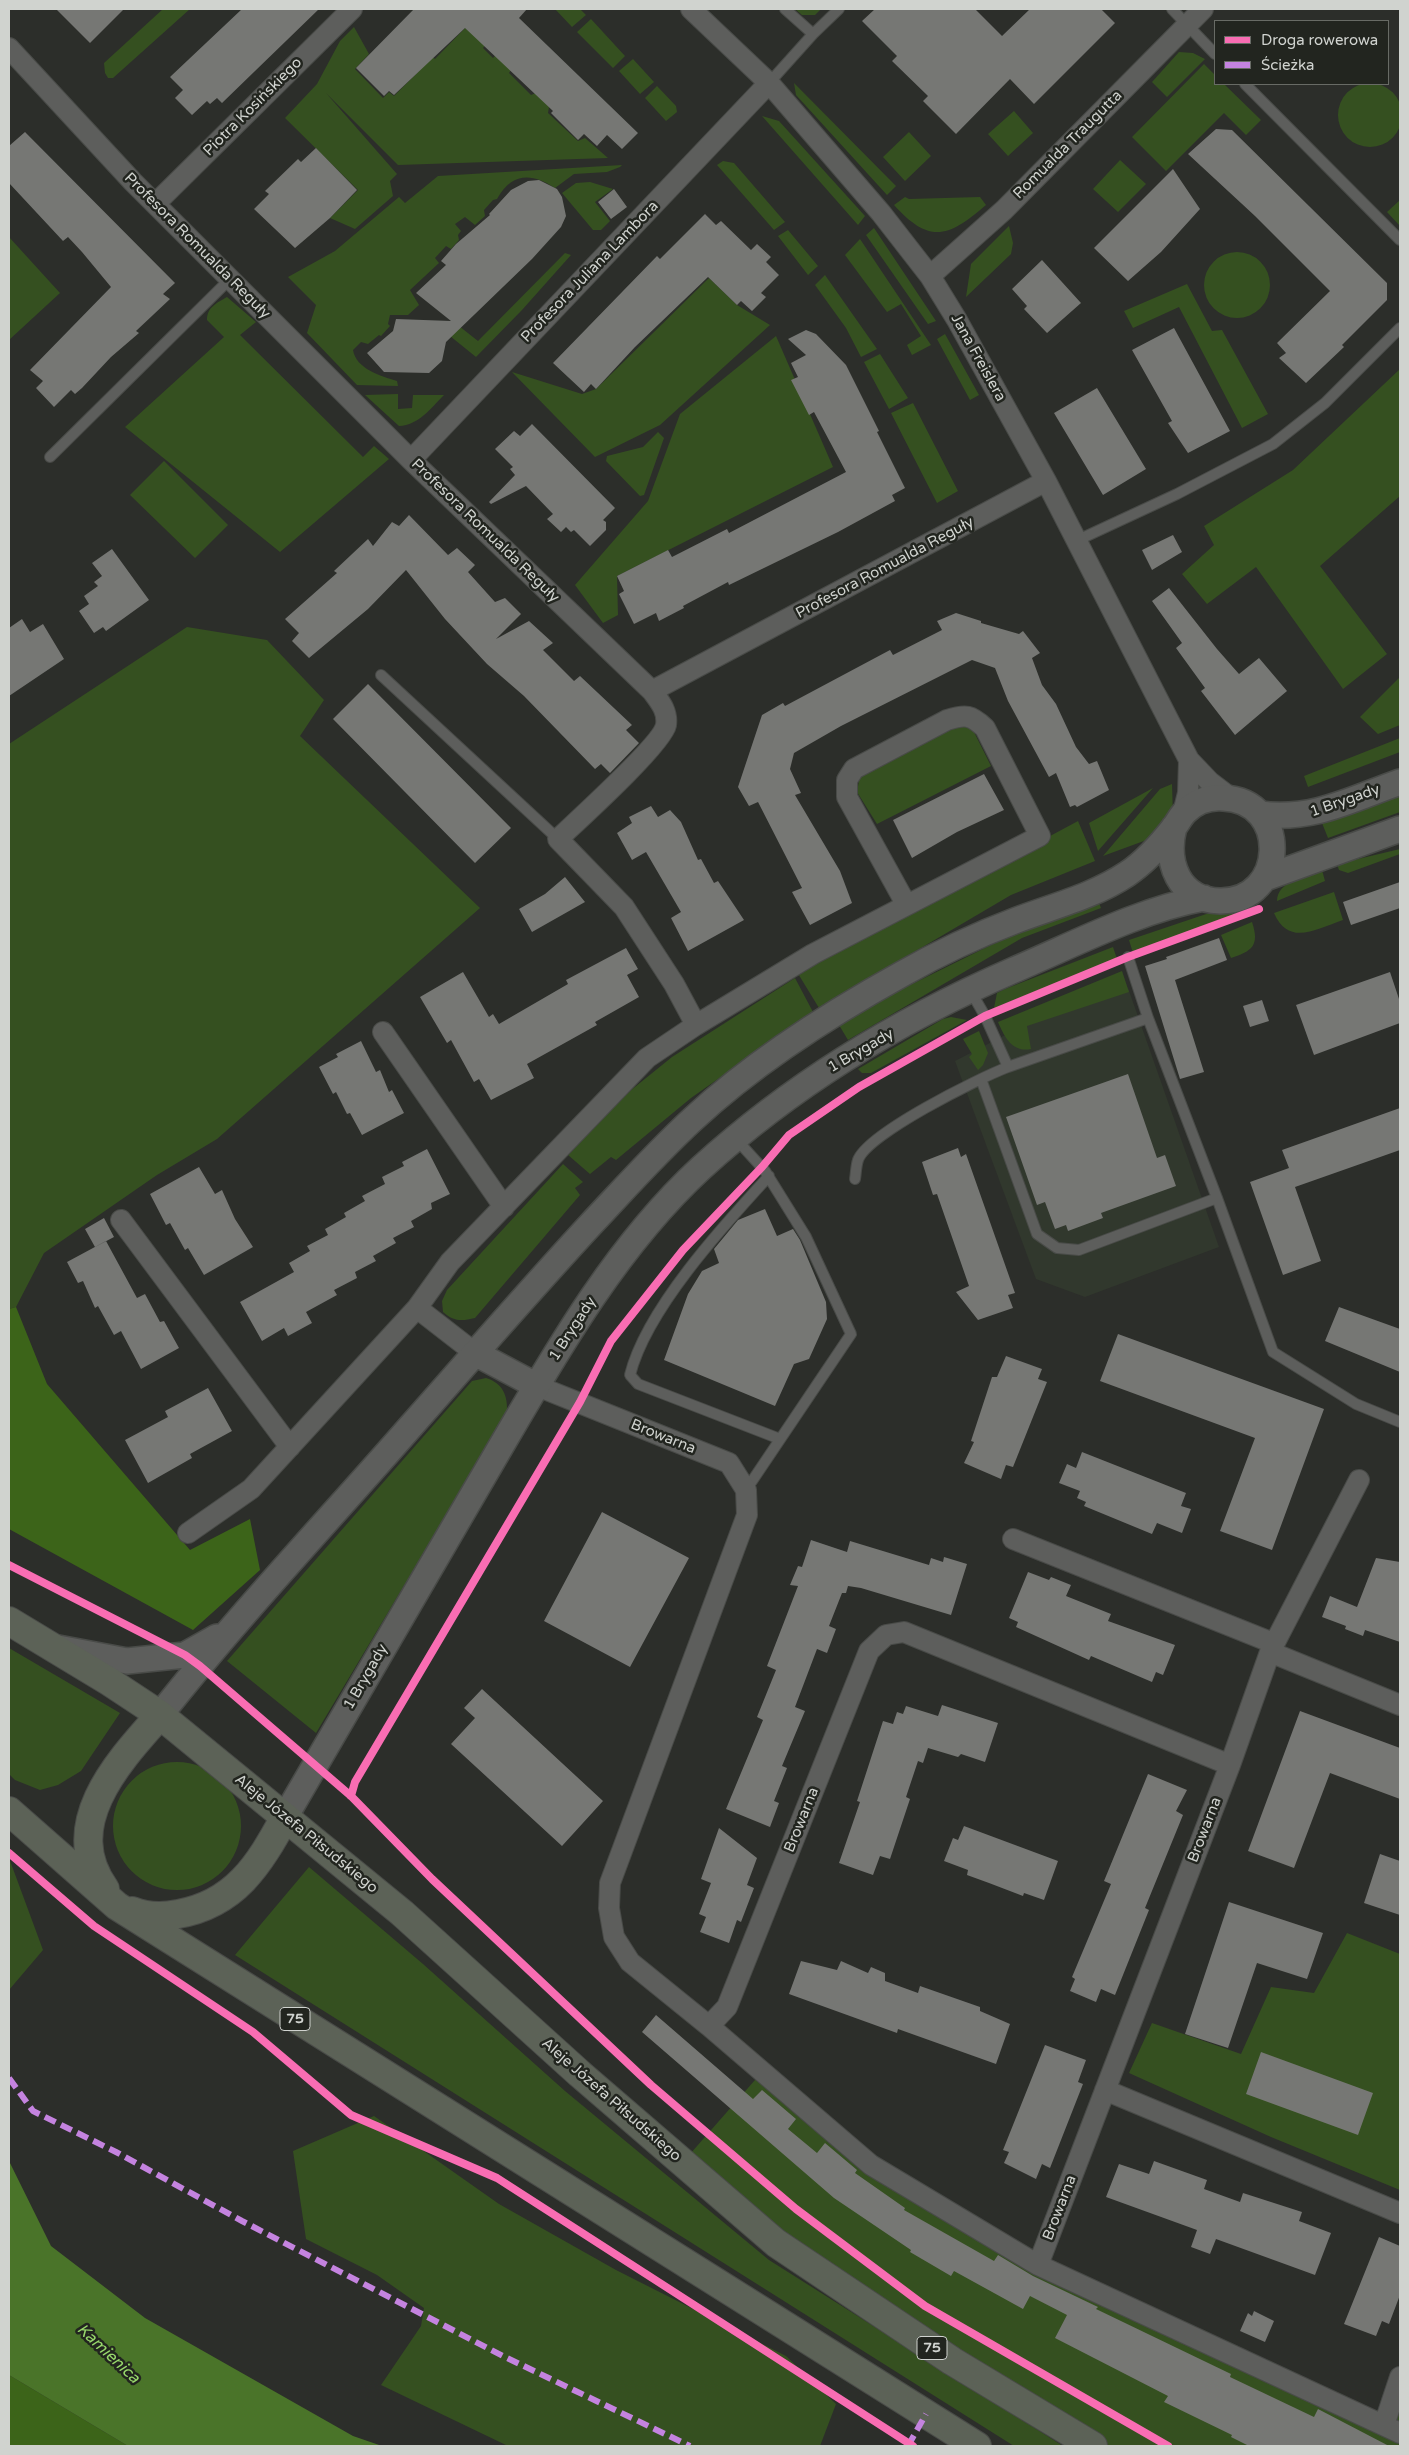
<!DOCTYPE html>
<html>
<head>
<meta charset="utf-8">
<style>
	body { margin:0 }
	#map { position:relative; width:1409px; height:2455px; overflow:hidden; background:#2c2e2a; font-family:"Varela Round",sans-serif }
	canvas { display:block }
	.frame { position:absolute; inset:0; border:10px solid #d0d3cf; pointer-events:none }
	.legend { position:absolute; left:1214px; top:20px; width:175px; height:65px; box-sizing:border-box; background:#22251f; border:1px solid #686b65; margin:0; padding:6px 9px; list-style:none; font-size:15px; color:#d0d3cf }
	.legend li { display:flex; align-items:center; gap:10px; height:25px }
	.legend b { width:25px; border:1px solid #686b65 }
</style>
</head>
<body>
<div id="map">
<canvas width="1409" height="2455"></canvas>
<div class="frame"></div>
<ul class="legend">
<li><b style="height:6px;background:#f96db3"></b>Droga rowerowa</li>
<li><b style="height:6px;background:#c483df"></b>Ścieżka</li>
</ul>
</div>
<script>
const g = document.querySelector('canvas').getContext('2d');
g.lineJoin = 'round';
function fillPath(path, color) { g.fillStyle = color; g.fill(path, 'evenodd'); }
function strokePath(path, color, width, dash) { g.strokeStyle = color; g.lineWidth = width; g.lineCap = dash ? 'butt' : 'round'; g.setLineDash(dash || []); g.stroke(path); }
function write(font, color, halo, rows, align = 'center') {
  g.font = font + ' "Varela Round",sans-serif'; g.lineWidth = 5; g.setLineDash([]); g.textBaseline = 'middle'; g.strokeStyle = halo; g.fillStyle = color; for (const [text, x, y, turn = 0] of rows) {
    g.save(); g.translate(x, y); g.rotate((+turn || 0) * Math.PI / 180); g.textAlign = isNaN(turn) ? turn : align; if (halo) g.strokeText(text, 0, 0); g.fillText(text, 0, 0); g.restore();
  }
}
fillPath(new Path2D(`
	M1128,988l91,259 -134,50 -49,-18 -81,-218 62,-32z`), '#31382d');
fillPath(new Path2D(`
	M163,9h27l-77,69h-5l-3,-5 -1,-10z
	M555,9h25l6,6 -14,12z
	M795,9h26l-6,6h-13z
	M591,19l34,37 -12,12 -36,-36z
	M354,27l15,27 -14,15 28,29 6,-6 5,4 25,-25 11,-16 5,4 31,-32 26,9 -9,12 10,10 3,-3 15,15 -2,3 22,22 5,-2 13,14 -1,6 30,28 7,-3 23,20 -210,7 -72,-72 71,81 -7,7 3,15 -38,33 -25,-11 28,-28 -73,-72 32,-34 23,-43z
	M1179,52l14,1 12,6 -38,38 -15,-15z
	M633,59l21,23 -14,12 -21,-23z
	M1204,64l11,11v9h9l37,36 -15,15 -22,-22 -58,58 -34,-34z
	M794,83l102,103 -9,9 -91,-100z
	M1338 115a32 32 0 1 1 64 0a32 32 0 1 1-64 0Z
	M657,86l19,20 1,6 -11,9 -21,-23z
	M1014,111l19,22 -25,23 -20,-22z
	M762,116l17,5 86,95 -7,9z
	M909,132l22,24 -26,25 -22,-24z
	M1120,160l26,24 -28,28 -25,-23z
	M723,161l11,2 51,59 -11,8 -57,-65z
	M622,165l-2,2 -13,5 -33,2 -19,14c-23,-15 -43,-16 -58,11l-4,1 -9,10 1,6 -10,9 -10,-8 -10,7 6,7 -3,4 1,5 -8,9 -5,-3 -11,12 4,5 -29,27 9,15 -11,10h-18l-2,9 2,2 -9,10 -2,-1 -11,9 -7,-2 -8,8c3,19 28,26 44,31l1,5 -41,-1 -50,-52 9,-28 -28,-28 47,-26 64,-54 6,6 33,-27z
	M590,182l23,7 -18,13 15,19 -9,9h-8l-31,-37 14,-10z
	M905,197l4,2 71,-2 6,8c-37,32 -56,40 -92,0z
	M1400,200v26l-13,-14z
	M1009,226l4,17 -2,11 -45,43 5,-33z
	M874,228l62,93 -8,3 -62,-89z
	M788,230l30,36 -10,9 -30,-39z
	M9,237l51,56 -51,47z
	M860,239l71,106 -19,10 -5,-10 14,-9 -20,-32 -14,8 -42,-57z
	M1204 285a33 33 0 1 1 66 0a33 33 0 1 1-66 0Z
	M565,253l6,2 -49,55 -46,47 -26,-21 9,-10 19,15z
	M825,275l52,74 -16,8 -15,-29 -31,-43z
	M709,278l28,27 33,20 -110,100 -65,32 -83,-85 70,22 14,-5z
	M1187,284l25,47 10,-1 46,84 -26,14 -63,-121 -46,21 -9,-17z
	M227,297l29,25 -16,13 123,122 11,-11 15,13 -109,93 -155,-125 99,-90 -17,-17c0,-13 10,-17 20,-23z
	M945,334l34,61 -9,5 -33,-61z
	M776,336l57,131 -216,109 1,39 -15,8 -28,-38 73,-84 32,-87z
	M880,354l28,44 -19,11 -25,-47z
	M1400,369v127l-80,70 67,88 -44,35 -87,-122 -49,37 -25,-30 32,-29 -10,-19 89,-56z
	M398,394v15l14,-1 1,-13h31c-13,13 -25,30 -45,31l-34,-31z
	M913,403l45,88 -21,12 -46,-90z
	M658,432l6,6 -20,57 -4,1 -34,-35 1,-5 36,-9z
	M164,461l64,64 -33,33 -65,-63z
	M187,627l80,13 57,60 -24,36 180,172 -263,231 -60,36 -113,78 -28,54 -7,2v-565z
	M1400,677v48l-22,9 -18,-17z
	M958,724l15,6 18,36 -114,58 -20,-32 3,-17z
	M1400,738v14l-92,35 -4,-11z
	M1172,784l1,32 -21,22 -49,18 57,-67z
	M1153,788l-55,63 -9,-28z
	M1400,795v17l-72,26 -6,-15z
	M1078,821l17,40 -84,34 -192,113 -22,-36z
	M1400,849v5l-52,19 -9,-3 -2,-6z
	M1322,870l3,11 -48,20c0,-20 30,-25 45,-31z
	M1334,892l9,28c-27,9 -54,27 -69,-7z
	M1099,903l2,5 -79,30 -174,102 -9,-15 59,-34 93,-46 29,-13z
	M1224,908l12,1 6,4 -109,40 -4,-13z
	M1252,922c8,24 0,29 -21,36l-10,-23z
	M1113,947l4,12 -123,49 3,-15 8,-4z
	M1122,971l7,21 -102,34 4,23c-19,4 -27,-13 -33,-27z
	M795,978l18,34 -122,86 -75,62 -5,-3 -21,17 -22,-19 57,-60 47,-38z
	M951,1017l16,3 -96,53h-9l-4,-4 85,-50z
	M979,1031l9,22 -5,12 -5,5 -9,-13 3,-3 -9,-15z
	M563,1164l20,18 -8,6 5,7 -105,123c-13,3 -21,4 -32,-6l-1,-11 5,-11z
	M486,1378c17,5 22,18 21,35l-191,320 -89,-72 245,-280z
	M9,1648l111,65 -39,58 -23,14 -18,5 -25,-10 -6,-6z
	M113 1826a64 64 0 1 1 128 0a64 64 0 1 1-128 0Z
	M9,1858l34,92 -34,40z
	M309,1867l114,97 142,127 204,169 294,186h-49l-779,-491z
	M1347,1933l53,21v236l-129,-53 -142,-64 23,-50 89,31 30,-67 43,6z
	M762,2072l109,93 105,63 407,197 17,-48v69h-301l-61,-33 -355,-251z
	M374,2116l125,88 117,66 170,86 50,48 -16,42h-312l-127,-61 40,-59 3,-18 -47,-33 -71,-36 -13,-88z`), '#355020');
fillPath(new Path2D(`
	M16,1307l31,77 143,166 60,-31 10,51 -67,60 -184,-101v-220z
	M9,2375l119,71h-119z`), '#3c6419');
fillPath(new Path2D(`
	M9,2161l42,85 94,72 208,118 29,10h-254l-119,-71z`), '#4a7429');
fillPath(new Path2D(`
	M56,9h68l-34,34z
	M242,9h77l-97,94 -5,-5 -7,6 -3,-3 -15,14 -17,-17 8,-8 -13,-13z
	M414,9h113l-8,9 119,115 -16,16 -15,-14 -10,11 -13,-12 -6,6 -27,-27 2,-2 -88,-83 -71,67 -5,-4 -5,5 -28,-28z
	M875,9h100l27,27 28,-27h71l14,14 -81,81 -24,-25 -54,55 -33,-33 5,-5 -36,-35 5,-5 -35,-35z
	M1216,129l16,1 155,153v17l-45,45 2,2 -38,36 -27,-25 7,-5 -9,-10 53,-52 -75,-75 -67,-62z
	M25,132l150,151 -12,11 7,5 -34,32 3,2 -28,24 -29,31 -7,6 -4,-4 -17,17 -18,-19 7,-7 -13,-11 81,-83 -29,-35 -14,-15 -5,4 -54,-58v-37z
	M316,148l41,42 -27,28 -35,30 -41,-39 15,-15 -4,-3 33,-32 3,3z
	M1173,169l27,40 -39,43 -33,29 -34,-33z
	M539,180l18,9 5,8 4,19 -5,11 -29,32 -86,83 -4,19 -13,12 -45,-1 -17,-19 26,-22 3,-12 55,2 -35,-28 30,-28 -5,-4 15,-17 34,-29 -1,-1 22,-24 17,-9z
	M614,189l13,18 -16,12 -13,-17z
	M705,214l11,11 5,-4 30,29 6,-6 14,13 -5,5 13,13 -18,18 5,4 -14,14 -11,-10 -4,4 -29,-28 -73,70 -39,42 -5,-5 -7,8 -31,-29 104,-107 3,3z
	M1042,260l39,43 -34,30 -23,-24 3,-3 -15,-17z
	M1174,328l56,103 -42,22 -20,-30 4,-2 -40,-71z
	M806,330l10,4 30,31 33,66 -2,1 28,56 -13,7 3,6 -57,31 -109,53 -1,-3 -45,24 1,2 -25,13 -3,-8 -22,11 -15,-30 5,-3 -7,-15 51,-26 4,7 55,-28 2,4 117,-61 -32,-60 -5,3 -18,-35 7,-3 -7,-14 15,-8 -18,-16z
	M1097,388l49,81 -43,26 -49,-82z
	M532,424l83,84 -12,12 3,2v8l-16,16 -16,-16 -3,2 -5,-5 -5,5 -14,-13 6,-5 -27,-28 -35,18 -2,-2 26,-27 -5,-6 3,-2 -18,-18 19,-18 6,5z
	M409,515l39,40 9,-7 18,17 -7,7 27,30 10,-4 16,16 -25,25 33,-18 24,22 -10,7 31,31 6,-5 52,49 -6,5 13,13 -29,30 -9,-9 -6,5 -71,-73 -37,-32 -42,-45 -39,-49 -38,39 -59,49 -17,-17 7,-8 -14,-14 52,-46 -3,-2 34,-32 5,7 19,-24 7,4z
	M1173,535l9,17 -30,18 -10,-20z
	M112,549l37,51 -43,31 -3,-4 -9,6 -15,-22 10,-7 -5,-8 14,-10 -4,-4 8,-6 -10,-13z
	M1169,588l48,61 22,25 20,-16 28,33 -52,44 -34,-44 4,-3 -29,-40 6,-5 -30,-42z
	M956,613l25,8v2l38,11 4,-3 17,22 -8,5 10,27 14,19 20,43 13,17 8,-3 12,29 -32,17 -2,-2 -5,2 -14,-34 -7,4 -41,-76 -13,-33 -23,-8 -131,66 -47,27 -4,16 11,24 -6,2 45,76 12,32 -42,22 -18,-33 10,-4 -44,-86 -9,4 -11,-19 24,-72 21,-12 2,3 105,-56 3,5 49,-25 -5,-9z
	M22,619l8,13 13,-8 21,35 -55,37v-68z
	M368,684l143,144 -36,35 -142,-144z
	M984,774l20,36 -47,22 -45,26 -19,-38z
	M651,806l7,11 12,-7 11,12 17,38 3,-1 13,24 4,-2 26,39 -56,31 -17,-33 10,-6 -35,-60 -14,8 -15,-27 15,-10 -3,-6z
	M565,877l20,25 -53,30 -13,-23 26,-15z
	M1400,882v26l-49,17 -8,-23z
	M1219,938l8,22 -52,20 29,92 -24,7 -35,-113 22,-7 -1,-2z
	M626,948l12,21 -11,6 12,22 -44,25 2,3 -70,39 7,14 -43,22 -12,-21 -5,3 -23,-42 -4,3 -27,-46 43,-25 26,45 4,-3 6,10 69,-40 -2,-4z
	M1390,972l10,30v21l-86,32 -18,-50z
	M1262,1000l7,21 -19,6 -7,-21z
	M361,1041l15,31 4,-2 9,22 3,-2 12,23 -42,22 -12,-22 -3,1 -11,-22 -3,2 -14,-27 19,-10 -2,-3z
	M1128,1074l29,84 8,-3 11,31 -75,27 2,5 -35,13 -2,-6 -11,4 -10,-27 -8,3 -31,-88z
	M1400,1108v42l-105,37 26,74 -38,14 -33,-93 39,-14 -7,-18z
	M958,1148l3,9 5,-3 49,139 -7,2 5,13 -35,12 -22,-28 13,-6 -32,-92 -4,1 -11,-33z
	M427,1149l23,45 -19,9 1,6 -21,12 3,6 -21,11 3,5 -23,13 3,5 -21,11 2,6 -23,12 3,5 -31,17 6,11 -24,13 -4,-8 -22,13 -22,-39 54,-30 -5,-9 21,-12 -3,-5 21,-11 -3,-6 21,-12 -2,-4 21,-12 -3,-5 23,-12 -3,-7 22,-11 -2,-4z
	M199,1167l16,27 7,-4 13,29 18,28 -49,28 -16,-27 -3,2 -15,-27 -4,2 -16,-31z
	M765,1209l12,27 16,-7 7,11 26,62 1,17 -18,40 -15,5 -19,42 -111,-46 24,-66 14,-23 17,-8 -5,-14 24,-29z
	M104,1218l10,19 -19,10 -10,-18z
	M106,1241l31,57 8,-4 15,28 4,-1 15,27 -38,21 -20,-38 -7,4 -16,-29 -3,2 -12,-27 -5,2 -11,-21z
	M1339,1307l61,22v43l-75,-31z
	M1118,1334l206,75 -52,141 -52,-19 35,-93 -155,-57z
	M1006,1356l36,13 -4,10 9,3 -34,85 -7,-2 -5,14 -37,-16 10,-21 -3,-1 21,-64h5z
	M208,1388l24,43 -42,23 2,4 -44,25 -23,-43 43,-23 -3,-6z
	M1082,1452l104,41 -5,13 10,3 -9,24 -25,-10 -5,11 -68,-28 2,-4 -9,-4 3,-7 -21,-8 8,-19 9,4z
	M602,1512l87,46 -59,109 -86,-46z
	M811,1540l36,12 3,-11 79,24 2,-7 12,4 1,-5 23,7 -16,51 -90,-27 -13,-2 -2,7h-4l-13,33 7,3 -9,24 -10,-4 -22,58 10,4 -23,55 5,2 -13,33 5,2 -9,24 -44,-18 37,-89 -6,-3 19,-47 -9,-4 31,-80 -8,-1 8,-19 4,1z
	M1376,1558l24,4v80l-35,-12 -2,6 -18,-7 1,-3 -24,-9 8,-21 27,11z
	M1028,1572l21,8 2,-3 20,8 -5,11 45,18 -3,7 67,24 -12,30 -7,-3 -4,10 -61,-26 -2,4 -73,-33 2,-5 -9,-4z
	M482,1689l121,112 -41,45 -111,-102 24,-26 -11,-10z
	M942,1705l56,18 -13,39 -24,-8 -3,3 -30,-9 -5,15 -5,-2 -12,36 4,2 -20,60 -10,-3 -7,19 -34,-12 21,-61 -3,-1 26,-80 10,3 4,-12 6,2 3,-8 32,10z
	M1300,1711l100,37v51l-70,-26 -36,95 -46,-17z
	M1148,1774l39,16 -11,21 7,4 -38,93 4,2 -34,85 -14,-6 -5,13 -26,-11 5,-12 -3,-2 39,-93 -7,-3z
	M964,1826l94,35 -14,39 -20,-7 -1,3 -34,-13 -22,-8 1,-5 -24,-9 9,-23 5,2z
	M719,1828l38,30 -10,27 7,3 -13,34 -4,-2 -8,23 -29,-11 6,-15 -7,-3 12,-31 -10,-4z
	M1380,1854l20,7v54l-36,-12z
	M1229,1902l94,31 -16,46 -50,-16 -29,85 -43,-14z
	M801,1961l36,9 4,-9 27,12 3,-6 14,6v8l33,12 2,-7 60,21v4l30,13 -14,40 -98,-35 -1,4 -108,-39z
	M656,2015l97,84 9,-9 34,29 -8,10 29,24 8,-10 32,27 -2,3 50,35 -1,2 90,51 4,-6 35,21 65,31 -2,2 135,65 -1,3 84,40 4,-8 71,37h-140l-18,-9 1,-2 -68,-33 4,-6 -113,-58 12,-23 -37,-19 -7,13 -69,-38 -3,5 -41,-24 1,-2 -77,-52 -192,-166z
	M1045,2045l41,15 -8,22 5,2 -33,84 -8,-4 -6,15 -32,-16 5,-11 -6,-2z
	M1261,2052l112,41 -15,42 -112,-41z
	M1154,2161l53,19 -3,9 36,13 3,-9 59,19 -3,9 32,12 -16,42 -99,-36 -6,15 -19,-7 6,-17 -91,-33 13,-33 30,10z
	M1379,2237l21,9v49l-11,29 -7,-3 -6,15 -32,-12z
	M1254,2311l20,10 -9,21 -25,-11 8,-18 4,3z`), '#767774');
const service = new Path2D(`
	M785,9l28,25
	M1172,9l43,45
	M769,83l44,-49 26,-25
	M1245,84l155,156
	M50,457l180,-178
	M1078,540l99,-46 96,-50 52,-41 75,-75
	M381,675l177,164
	M1128,957l20,61
	M970,990l15,26 23,51 140,-49 69,180 56,154 83,52 44,18
	M981,1079l56,155 20,14 22,2 138,-52
	M736,1139l29,32 41,66 45,97 -105,156
	M769,1176c-46,50 -123,134 -139,199l8,9 142,55
	M855,1179c1,-6 1,-13 3,-19 9,-26 121,-82 150,-93`);
const minor = new Path2D(`
	M691,9l78,74 112,130 49,63 27,44 89,161 143,279 21,22 21,16
	M9,48l124,134 278,278 241,231 394,-210
	M155,204l197,-195
	M930,276l74,-66 199,-201
	M411,460l358,-377
	M1183,813l5,-20 1,-33
	M696,1025l117,-71 227,-118 -55,-108c-14,-13 -19,-14 -38,-8l-93,49 -7,11v17l59,107
	M383,1032l121,175
	M121,1220l169,227
	M475,1353l-58,-45 33,-46 197,-204 49,-33 -22,-41 -50,-77 -66,-68c18,-17 105,-96 108,-114 2,-14 -6,-23 -14,-34
	M537,1386l192,77 17,27 1,25 -137,368 -1,25 5,29 16,25 79,64 162,139 167,100 362,168
	M188,1533l63,-44 166,-181
	M1013,1539l260,104
	M1270,1652l89,-172
	M1230,1765l40,-113 130,53
	M709,2026l18,-19 142,-356 17,-16 18,-3 326,133 -192,500
	M1105,2090l295,123
	M1384,2425l16,-48`);
const tertiary = new Path2D(`
	M1260,814c53,7 92,-15 140,-32
	M1265,878l135,-49
	M475,1353l62,33
	M58,1648l69,13 58,-6 32,-18
	M160,1715c79,-100 167,-193 251,-289 60,-68 119,-136 181,-203 33,-35 65,-71 101,-104 61,-57 135,-104 209,-145 35,-20 78,-40 115,-54 37,-14 77,-24 110,-46 18,-12 35,-31 48,-48 3,-4 6,-10 10,-14 10,-10 24,-15 38,-14 68,2 64,104 -3,103 -42,-1 -55,-39 -46,-74
	M285,1817c70,-119 138,-239 208,-357 59,-101 121,-212 208,-292 91,-83 200,-149 313,-198 61,-26 125,-60 190,-72`);
const primary = new Path2D(`
	M9,1621l101,61 50,33 242,198 178,161 196,169 176,118 141,85
	M9,1811l108,95 860,540
	M105,1889c-46,-64 13,-127 55,-174
	M132,1911c15,6 31,6 46,3 57,-10 81,-49 107,-97`);
strokePath(service, '#494b48', 12);
strokePath(minor, '#494b48', 22);
strokePath(tertiary, '#494b48', 28);
strokePath(primary, '#494b48', 30);
strokePath(service, '#5d5e5c', 10);
strokePath(minor, '#5d5e5c', 20);
strokePath(tertiary, '#5d5e5c', 25);
strokePath(primary, '#5c6257', 28);
strokePath(new Path2D(`
	M9,2078l24,33 83,41 126,69 261,135 187,90
	M908,2446l18,-32`), '#c483df', 6, [12, 6]);
strokePath(new Path2D(`
	M9,1565l176,90 15,11 151,130 81,83 219,206 145,124 129,97 243,140
	M351,1796l4,-14 225,-380 31,-61 72,-91 79,-83 27,-32 70,-48 126,-71 143,-59 131,-48
	M9,1853l85,73 159,106 98,83 146,63 416,268`), '#f96db3', 8);
for (const [x, y, w] of [
	[295,2019,30],
	[932,2348,30]
]) { const box = new Path2D(); box.roundRect(x - w / 2, y - 11.5, w, 23, 4); g.fillStyle = '#22251f'; g.fill(box); strokePath(box, '#d0d3cf', 1); }
write('bold 14px', '#d0d3cf', null, [
	["75",295,2019],
	["75",932,2348]
]);
write('15px', '#d0d3cf', '#22251f', [
	["Piotra Kosińskiego",253,107,-45],
	["Romualda Traugutta",1068,145,-45],
	["Profesora Romualda Reguły",197,246,45],
	["Profesora Juliana Lambora",590,272,-46],
	["Jana Freislera",978,358,61],
	["Profesora Romualda Reguły",485,531,44],
	["Profesora Romualda Reguły",885,568,-28],
	["1 Brygady",1345,801,-19],
	["1 Brygady",861,1051,-30],
	["1 Brygady",573,1329,-57],
	["Browarna",663,1437,22],
	["1 Brygady",366,1677,-60],
	["Browarna",802,1820,-68],
	["Browarna",1205,1830,-69],
	["Aleje Józefa Piłsudskiego",306,1834,39],
	["Aleje Józefa Piłsudskiego",611,2100,41],
	["Browarna",1060,2208,-69]
]);
write('italic 16px', '#98d86c', '#22251f', [
	["Kamienica",108,2354,43]
]);
</script>
</body>
</html>
